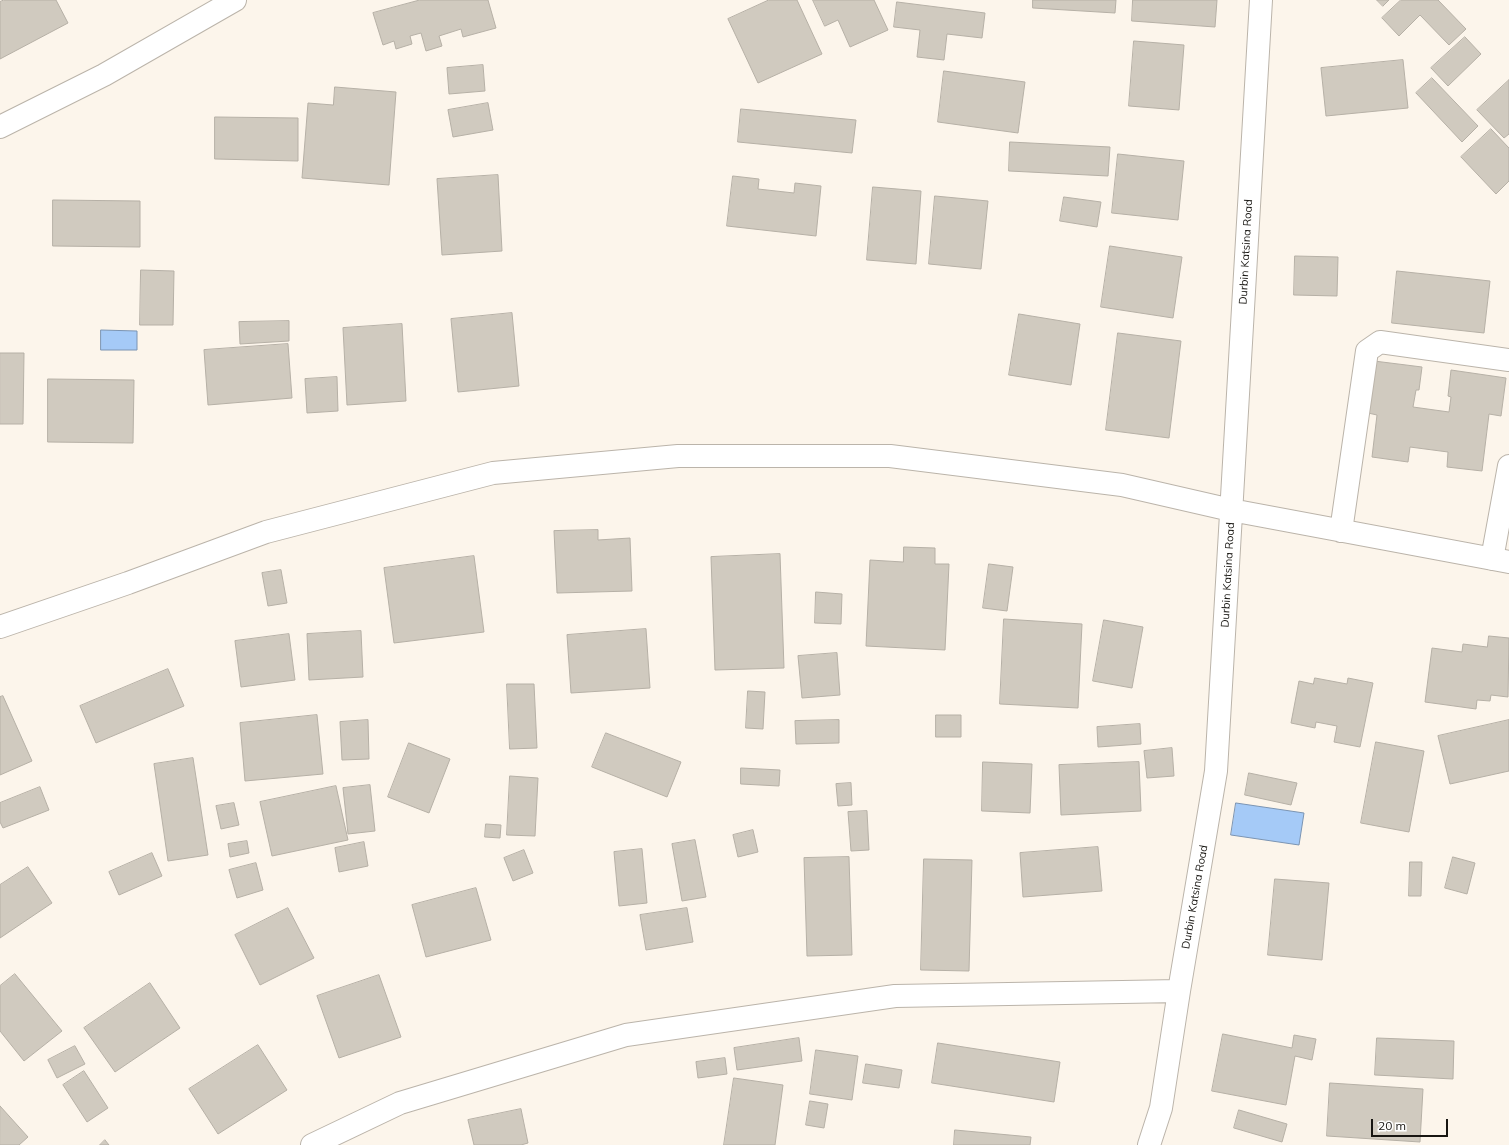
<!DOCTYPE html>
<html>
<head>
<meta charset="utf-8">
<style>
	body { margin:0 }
	#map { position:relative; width:1509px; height:1145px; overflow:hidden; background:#fcf5eb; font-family:Mulish,sans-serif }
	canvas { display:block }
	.scale { position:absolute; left:1371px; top:1119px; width:77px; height:18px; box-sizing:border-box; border:2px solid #181612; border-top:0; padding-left:5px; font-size:12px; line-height:14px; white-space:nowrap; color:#181612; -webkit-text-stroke:3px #fff; paint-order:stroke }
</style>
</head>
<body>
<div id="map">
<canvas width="1509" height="1145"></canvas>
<div class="scale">20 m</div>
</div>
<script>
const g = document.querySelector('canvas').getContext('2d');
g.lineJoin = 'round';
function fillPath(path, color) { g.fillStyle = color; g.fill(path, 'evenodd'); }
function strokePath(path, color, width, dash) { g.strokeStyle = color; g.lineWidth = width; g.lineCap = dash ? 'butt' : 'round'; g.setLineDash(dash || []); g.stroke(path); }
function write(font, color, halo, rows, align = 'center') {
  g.font = font + ' Mulish,sans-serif'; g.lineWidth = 3; g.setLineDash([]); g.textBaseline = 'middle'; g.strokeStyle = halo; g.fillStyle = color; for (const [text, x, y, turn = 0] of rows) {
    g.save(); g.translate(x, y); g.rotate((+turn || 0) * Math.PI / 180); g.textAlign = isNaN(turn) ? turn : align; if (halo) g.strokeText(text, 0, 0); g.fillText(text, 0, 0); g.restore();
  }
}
const water = new Path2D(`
	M101,330l36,1v19h-36z
	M1236,803l68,10 -5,32 -68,-10z`);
fillPath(water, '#a5caf7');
strokePath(water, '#7b94b2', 1);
const building = new Path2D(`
	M4,0h52l12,23 -68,36v-57z
	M420,0h68l8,28 -33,9 -2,-8 -22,7 3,10 -16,5 -5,-18 -11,3 2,8 -16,5 -2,-8 -11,4 -10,-32z
	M769,0h28l25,54 -64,29 -30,-64z
	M813,0h61l14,30 -38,17 -12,-27 -13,6z
	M1033,0h83l-1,13 -82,-5z
	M1133,0h84l-2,27 -83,-6z
	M1377,0h12l-6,6z
	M1401,0h37l28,29 -17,16 -29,-30 -21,21 -17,-18z
	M897,2l88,11 -3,25 -35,-4 -3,26 -27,-3 3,-27 -26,-3z
	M1465,37l16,17 -33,32 -17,-18z
	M1134,41l50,4 -5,65 -50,-4z
	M1403,60l5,48 -82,8 -5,-48z
	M483,65l2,26 -36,3 -2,-26z
	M944,71l81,11 -7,51 -80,-11z
	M1432,78l46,48 -16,16 -46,-49z
	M1509,80v54l-5,4 -27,-28z
	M335,87l61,5 -7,93 -87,-7 6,-75 25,2z
	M488,103l5,27 -40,7 -5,-27z
	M741,109l115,11 -4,33 -114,-11z
	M215,117l83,1v43l-83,-2z
	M1491,129l18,19v33l-13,13 -35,-37z
	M1010,142l100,5 -2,29 -99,-5z
	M1118,154l66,7 -6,59 -66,-7z
	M498,175l4,76 -60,4 -5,-76z
	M733,176l26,3 -1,10 36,4 1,-10 26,3 -5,50 -89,-10z
	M873,187l48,4 -5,73 -49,-4z
	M935,196l53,5 -7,68 -52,-5z
	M1064,197l37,5 -4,25 -37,-6z
	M53,200l87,1v46l-87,-1z
	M1110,246l72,11 -9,61 -72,-11z
	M1295,256l43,1 -1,39 -43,-1z
	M141,270l33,1 -1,54h-33z
	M1397,271l93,10 -6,52 -92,-10z
	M512,313l7,73 -61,6 -7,-73z
	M1019,314l61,10 -9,61 -62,-10z
	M289,321v20l-49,3 -1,-22z
	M402,324l4,77 -59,4 -4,-77z
	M1118,333l63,8 -12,97 -63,-8z
	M288,344l4,54 -84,7 -4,-55z
	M0,353h24l-1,71h-23z
	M1374,361l48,6 -3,23h-3l-3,17 36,5 2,-15 -3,-1 3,-26 55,8 -5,38 -12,-2 -7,57 -35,-4 1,-15 -38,-5 -2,15 -36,-5 5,-42 -9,-2z
	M337,377l1,34 -31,2 -2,-34z
	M48,379l86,1 -1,63 -85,-1z
	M598,530v10l32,-2 2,53 -75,2 -3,-62z
	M904,547l31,1v16h14l-4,86 -79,-4 4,-86 33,2z
	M780,554l4,114 -69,2 -4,-113z
	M474,556l10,76 -90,11 -10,-75z
	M989,564l24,3 -6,44 -24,-3z
	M281,570l6,33 -19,3 -6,-33z
	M816,592l26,2 -1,30 -26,-1z
	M1004,619l78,5 -4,84 -78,-4z
	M1104,620l39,7 -11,61 -39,-7z
	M646,629l4,59 -79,5 -4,-58z
	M361,631l2,46 -54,3 -2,-46z
	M289,634l6,46 -54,7 -6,-46z
	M1489,636l20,2 -1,59 -17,-2 -1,6 -13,-1 -1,9 -51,-7 7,-54 30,4 1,-8 24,3z
	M837,653l3,42 -38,3 -4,-42z
	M168,669l16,37 -88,37 -16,-37z
	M1315,678l32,6 1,-6 25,5 -13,64 -26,-5 3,-16 -21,-4 -1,6 -24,-5 8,-42 14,3z
	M507,684h27l3,64 -27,1z
	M748,691l17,1 -2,37 -17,-1z
	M3,696l29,65 -32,14v-78z
	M317,715l6,59 -78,7 -5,-58z
	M936,715h25v22h-25z
	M368,720l1,39 -27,1 -2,-38z
	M839,720v23l-43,1 -1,-23z
	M1509,720v51l-59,13 -12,-48z
	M1140,724l1,20 -43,3 -1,-20z
	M606,733l75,29 -14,35 -75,-30z
	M1376,742l48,9 -15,81 -48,-9z
	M409,743l41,16 -21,54 -41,-16z
	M1172,748l2,28 -27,2 -3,-27z
	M193,758l15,97 -40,6 -14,-97z
	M983,762l49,2 -2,49 -48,-2z
	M1139,762l2,49 -80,4 -2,-50z
	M741,768l39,2 -1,16 -38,-2z
	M1249,773l48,10 -6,22 -46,-10z
	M510,776l28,2 -3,58 -28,-1z
	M851,783l1,22 -14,1 -2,-22z
	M370,785l5,46 -27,3 -5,-46z
	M336,786l12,54 -76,16 -12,-54z
	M40,787l9,23 -46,18 -3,-6v-19z
	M234,803l5,22 -18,4 -5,-23z
	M867,811l2,39 -18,1 -3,-39z
	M486,824l15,1 -1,13 -15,-1z
	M753,830l5,22 -20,5 -5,-22z
	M695,840l11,57 -24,4 -10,-57z
	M247,841l2,12 -19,4 -2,-13z
	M364,842l4,24 -29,6 -4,-24z
	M1098,847l4,44 -79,6 -3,-44z
	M642,849l5,54 -28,3 -5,-54z
	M524,850l9,23 -20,8 -9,-23z
	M152,853l10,23 -43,19 -10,-23z
	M849,857l3,98 -45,1 -3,-98z
	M1453,857l22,6 -8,31 -22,-6z
	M924,859l48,1 -3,111 -48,-1z
	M1410,862h12l-1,34h-12z
	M256,863l7,27 -26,8 -8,-28z
	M28,867l24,36 -52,35v-53z
	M1275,879l54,4 -7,77 -54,-5z
	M476,888l15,52 -65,17 -14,-52z
	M288,908l26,50 -54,27 -25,-50z
	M687,908l6,34 -47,8 -6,-35z
	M15,974l47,57 -38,30 -24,-30v-45z
	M379,975l22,62 -62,21 -22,-62z
	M150,983l30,45 -65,44 -31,-44z
	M1223,1034l69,14 2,-13 22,4 -4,21 -17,-4 -9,49 -74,-14z
	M799,1038l3,23 -65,9 -3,-22z
	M1377,1038l77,3 -1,38 -78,-4z
	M938,1043l122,19 -6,40 -122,-19z
	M258,1045l29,45 -69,44 -29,-45z
	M75,1046l10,18 -28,14 -9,-18z
	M816,1050l42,6 -6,44 -42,-6z
	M725,1058l2,16 -29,4 -2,-16z
	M866,1064l36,6 -3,18 -36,-5z
	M84,1071l24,37 -21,14 -24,-37z
	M734,1078l49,7 -8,60h-51z
	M1330,1083l93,6 -3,53 -93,-6z
	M810,1101l18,3 -4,24 -18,-3z
	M0,1106l28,31 -9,8h-19z
	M521,1109l7,34 -7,2h-47l-6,-25z
	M1239,1110l48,14 -5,18 -48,-14z
	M955,1130l76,7 -1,8h-76z
	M105,1140l4,5h-9z`);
fillPath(building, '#d0cabf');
strokePath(building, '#b6b0a6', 1);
const minor = new Path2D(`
	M0,127l104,-52 131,-75
	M1341,531l26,-180 13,-9 129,18
	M1492,559l17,-93
	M0,627l128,-44 138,-51 227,-59 185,-17h212l232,29 109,25 278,52
	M312,1145l88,-42 226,-68 269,-39 284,-5
	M1149,1145l12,-37 18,-117 37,-220 45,-771`);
strokePath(minor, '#bbb4aa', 24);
strokePath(minor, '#fff', 22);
write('11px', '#181612', '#fff', [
	["Durbin Katsina Road",1246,252,-87],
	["Durbin Katsina Road",1228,575,-87],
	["Durbin Katsina Road",1195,897,-80]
]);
</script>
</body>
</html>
